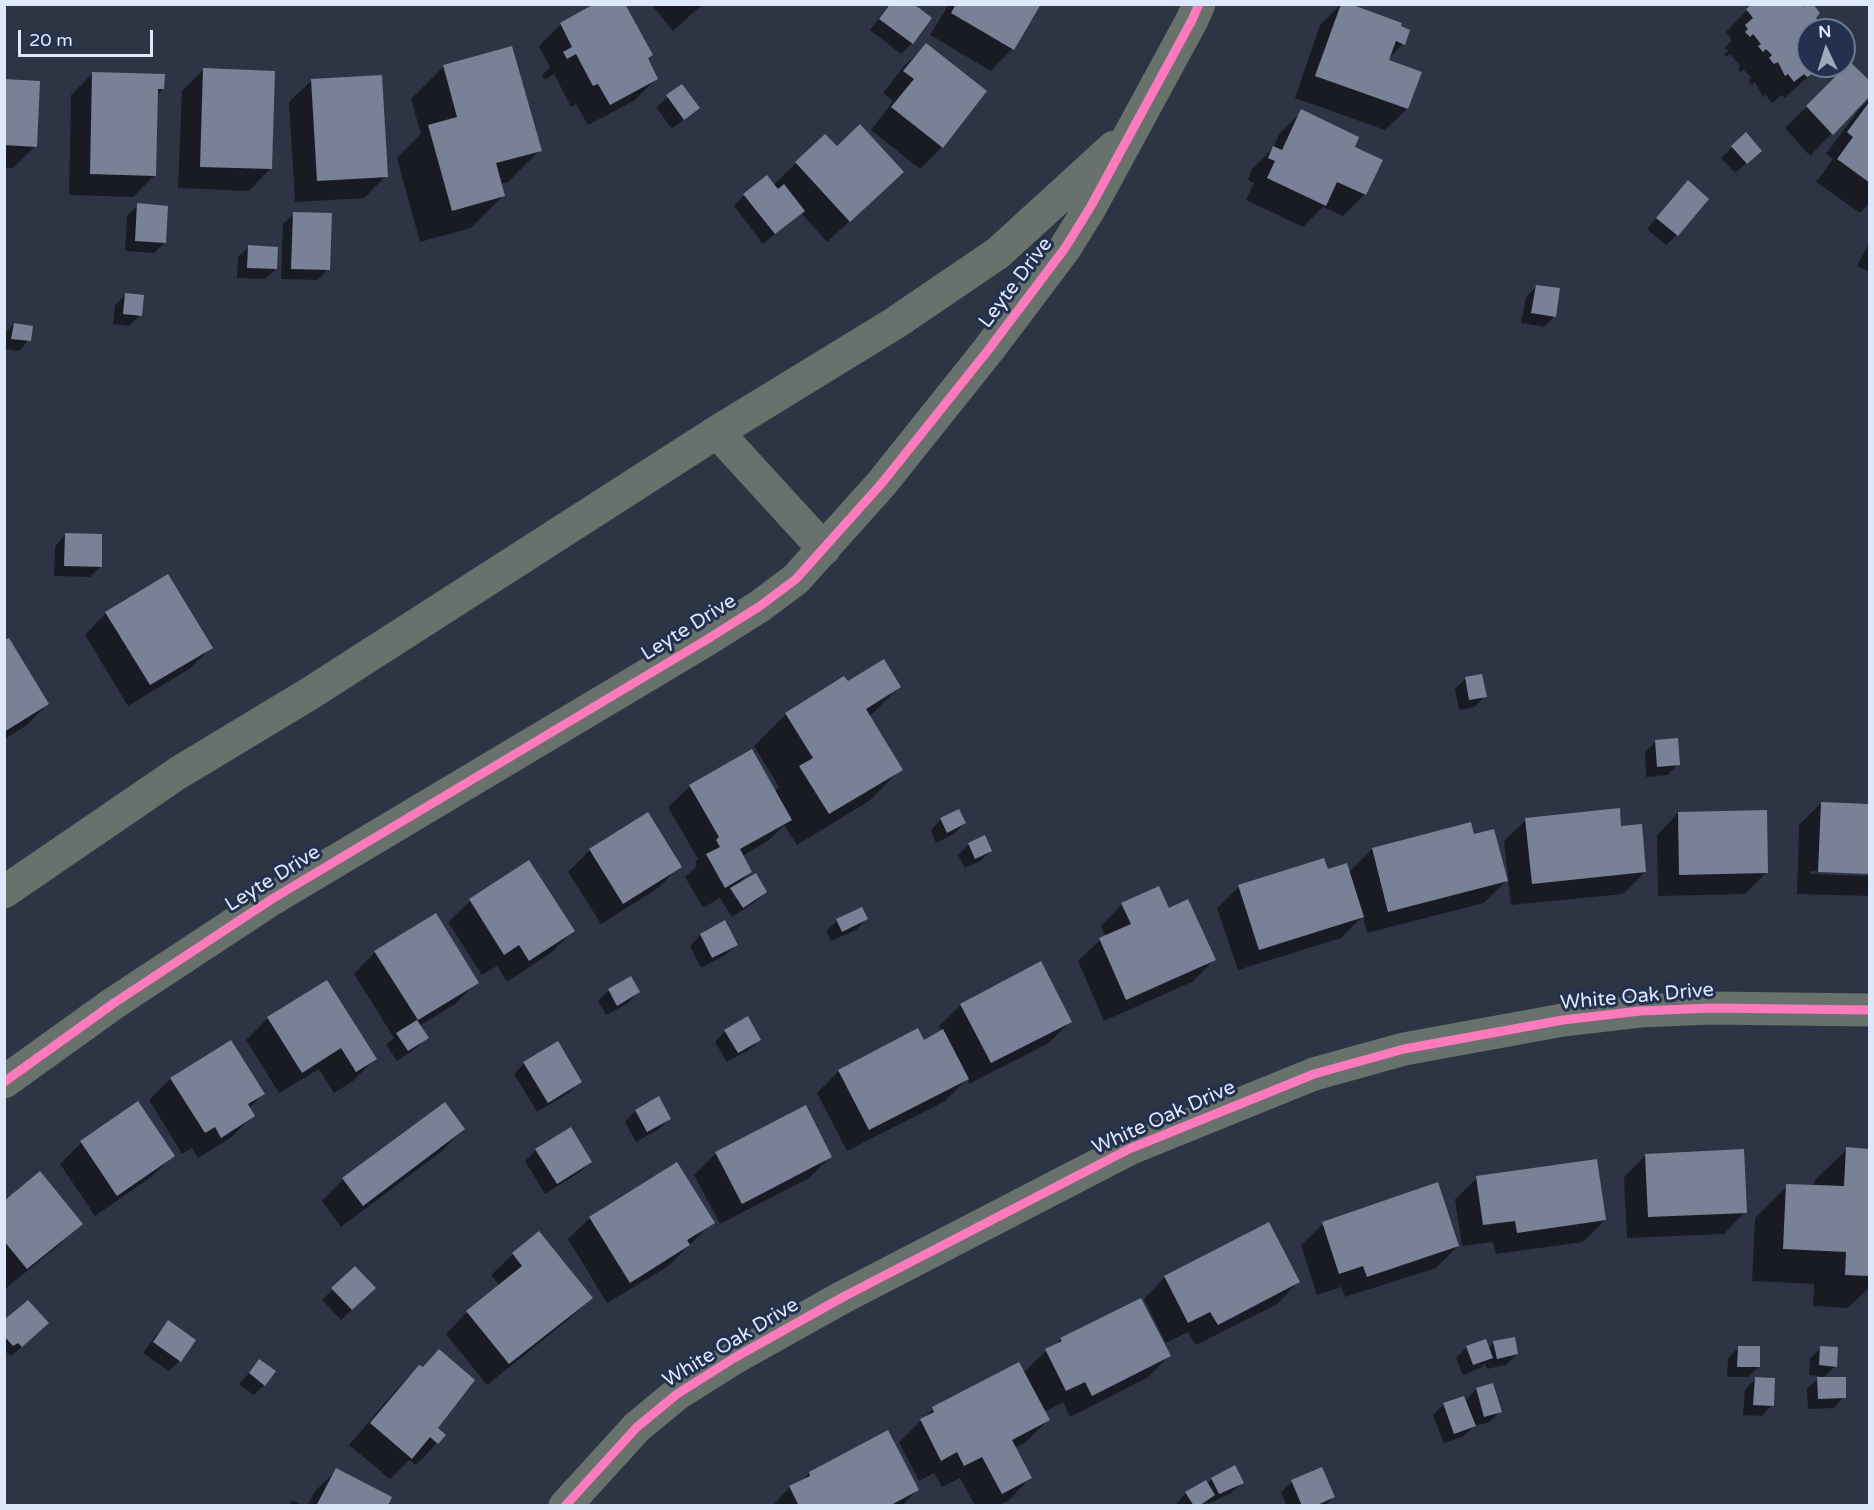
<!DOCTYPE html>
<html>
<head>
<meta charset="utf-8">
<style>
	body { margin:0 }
	#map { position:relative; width:1874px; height:1510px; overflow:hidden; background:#2d3444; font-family:"Varela Round",sans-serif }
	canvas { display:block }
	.frame { position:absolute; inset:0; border:6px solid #dee8fb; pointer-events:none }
	.north { position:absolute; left:1796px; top:18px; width:60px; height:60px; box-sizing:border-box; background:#23304e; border:2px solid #6e7a93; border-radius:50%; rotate:356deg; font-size:16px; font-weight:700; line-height:24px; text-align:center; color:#dee8fb }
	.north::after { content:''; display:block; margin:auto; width:21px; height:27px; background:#a0a9bb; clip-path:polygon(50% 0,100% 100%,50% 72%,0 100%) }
	.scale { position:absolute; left:18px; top:30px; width:135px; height:27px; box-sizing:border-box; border:3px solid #dee8fb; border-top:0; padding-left:8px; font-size:18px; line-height:21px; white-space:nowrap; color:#dee8fb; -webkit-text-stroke:4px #23304e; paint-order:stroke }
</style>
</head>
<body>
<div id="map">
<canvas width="1874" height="1510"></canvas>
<div class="frame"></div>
<div class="north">N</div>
<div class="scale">20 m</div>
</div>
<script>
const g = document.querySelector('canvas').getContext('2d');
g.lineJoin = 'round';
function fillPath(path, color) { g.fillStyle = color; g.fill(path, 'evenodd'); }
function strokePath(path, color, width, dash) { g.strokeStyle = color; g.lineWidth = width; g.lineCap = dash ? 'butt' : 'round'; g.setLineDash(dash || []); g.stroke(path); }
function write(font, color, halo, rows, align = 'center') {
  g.font = font + ' "Varela Round",sans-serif'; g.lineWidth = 6; g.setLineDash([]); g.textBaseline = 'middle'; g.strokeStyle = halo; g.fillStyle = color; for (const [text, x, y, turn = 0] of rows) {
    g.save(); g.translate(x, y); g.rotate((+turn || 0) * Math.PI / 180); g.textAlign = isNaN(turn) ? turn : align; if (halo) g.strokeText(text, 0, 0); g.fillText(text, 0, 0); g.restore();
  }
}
fillPath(new Path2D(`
	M651,4h52l-30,27z
	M889,4h23l18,14 -18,25 -11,11 -31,-24z
	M949,4h90l-27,45 -21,22 -61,-36z
	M1341,4l62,40 -16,16 20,49 -22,21 -90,-32 25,-73z
	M1747,10l67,8 10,12h-16v36h12l-32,29 -3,3 -3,-3 -10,8 -7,-9 -2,3 -8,-15 -3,3 -4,-4 3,-3 -7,-8 -4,2 -2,-3 2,-3 -10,-12 -3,3 -3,-2 4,-4 -3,-3 7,-8 -6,-8z
	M561,24l86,35 10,19 -22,22 -47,25 -12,-21 -5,3 -17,-33 -9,6 -3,-5 8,-8 -11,-21z
	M926,45l59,46 -43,56 -22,22 -49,-39 22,-29 -10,-8 21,-27z
	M511,47l29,103 -32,32 -8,2 3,12 -32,32 -51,14 -23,-84 24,-24 -10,-35 32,-32z
	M1850,64l20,30 -60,62 -25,-28z
	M204,69l66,100 -21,22 -71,-3 4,-97z
	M93,73l70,16 -6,6 -2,80 -22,22 -64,-2 2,-100z
	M4,80l31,66 -22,22h-9z
	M311,81l75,95 -22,22 -69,4 -6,-100z
	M682,86l16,22 -26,21 -16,-22z
	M1870,99v104l-10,10 -44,-31 17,-23 -7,-5 34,-46z
	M1302,111l51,36 12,47 -22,22 -20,-9 -20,20 -57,-27 8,-17 -6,-3 4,-11 20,-20 8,-16z
	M1746,134l3,27 -14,12 -14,-15z
	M825,136l55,57 -53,49 -26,-29 -38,31 -29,-38 10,-11 29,-10z
	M1677,193v42l-11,10 -19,-16z
	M138,205l27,37 -11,11 -29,-2 2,-35z
	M294,214l34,55 -10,11 -37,-1 2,-55z
	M1870,241v31l-13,-6z
	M249,247l27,22 -11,10 -28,-1 1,-21z
	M1537,286l18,30 -11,11 -23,-4 5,-26z
	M126,294l14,21 -11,11 -16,-2 2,-19z
	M14,324l15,16 -10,11 -15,-2v-15z
	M65,535l36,31 -11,11 -36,-1 1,-30z
	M106,613l105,35 -22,21 -61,37 -43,-71z
	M4,642l43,62 -21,22 -22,13z
	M1466,678l19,18 -10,11 -16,3 -4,-21z
	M847,683l52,4 -30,30 32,52 -32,32 -72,44 -13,-20 -16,16 -26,15 8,16 -11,11 27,9 -11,10 -23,15 -12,-19 -17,10 -18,-31 12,-11 -2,-4 3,-3 -30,-52 22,-21 84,6 5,-5 -25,-41 32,-32z
	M1655,742l23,22 -10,11 -22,2 -1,-25z
	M1821,803l49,70 -60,-2v3l60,2v20l-73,-2 2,-69z
	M1678,813l89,59 -22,22 -87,2 -1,-61z
	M647,814l33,52 -22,22 -57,36 -33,-52 22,-22z
	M941,819l24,4 -11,11 -18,9 -5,-13z
	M1526,820l93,8 26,44 -22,22 -112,11 -7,-64z
	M1473,836l33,45 -22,22 -117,30 -4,-17 -22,22 -103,32 -21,-62 22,-21 88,-16 21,2 24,-24z
	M969,844l22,7 -11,10 -15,7 -7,-13z
	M529,862l44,69 -21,21 -45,30 -10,-16 -15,9 -34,-53 22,-21z
	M1122,904l46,6 46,50 -22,22 -88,39 -26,-60 22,-21 6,-3 -5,-11z
	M866,919l-10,11 -25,11 -5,-10 11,-10z
	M724,922l12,23 -11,10 -24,13 -11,-22 10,-11z
	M375,952l102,30 -22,22 -36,22 8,12 -11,10 -19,13 -11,-16 8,-7 -40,-64z
	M327,982l48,77 -22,22 -19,12 -15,-24 -40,24 -33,-53 22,-22z
	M609,990l29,2 -10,11 -22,12 -8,-14z
	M961,1005l109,17 -21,21 -80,41 -2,-5 -22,22 -98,50 -30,-58 22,-22 85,-29 18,-10 -3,-6z
	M725,1031l35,9 -11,10 -22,12 -12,-20z
	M524,1063l56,18 -10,11 -33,20 -23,-38z
	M170,1079l93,15 -14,14 4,7 -21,22 -34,21 -6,-10 -10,6 -33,-54z
	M659,1098l11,20 -11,11 -23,13 -11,-20 10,-11z
	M463,1129l-21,22 -101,76 -19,-26 21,-22z
	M570,1129l21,32 -11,11 -35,22 -20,-33 11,-11z
	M81,1143l92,13 -22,21 -56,39 -35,-52z
	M1847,1149l23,1v137l-22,21 -35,-2 1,-22 -62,-3 3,-63 32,-32 27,1v-6z
	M716,1153l114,4 -21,21 -89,46 -26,-49z
	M1646,1155l99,57 -21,22 -97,4 -3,-61z
	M1477,1178l128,42 -22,22 -87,12 -3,-12 -31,4 -7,-47z
	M4,1203l77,20 -22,22 -54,44z
	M590,1218l123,4 -46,45 -60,36 -39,-64z
	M1323,1224l135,22 -22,22 -91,29 -4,-10 -24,8 -16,-50z
	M513,1254l78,44 -22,21 -82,66 -41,-51 21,-22 33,-26 -9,-11z
	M355,1268l8,31 -22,21 -19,-20z
	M1165,1277l133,5 -21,22 -81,41 -8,-13 -22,11 -22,-44z
	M4,1322l32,12 -25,22 -5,-4 -2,1z
	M169,1322l10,39 -10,10 -26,-18 15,-20z
	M1061,1339l108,17 -22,22 -77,39 -7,-15 -19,10 4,8 -22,22 -12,6 16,30 -21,22 -12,6h-22l-15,-28 -18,9 -8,-14 -15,8 -20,-39 34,-33 86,-45 4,9 23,-22 8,-5z
	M1494,1343l23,11 -11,11 -19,4 -2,-6 -5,5 -17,7 -7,-17 11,-11 21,2z
	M1739,1347l20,20 -11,10h-21l1,-19z
	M1821,1348l14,18 -12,12 21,19 -10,11 -26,1 -1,-20 13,-13 -11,-1 1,-17z
	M439,1351l-2,92 -21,22 -7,-5 -19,19 -41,-34 49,-57 21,-21 3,1z
	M260,1361l4,24 -10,10 -15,-11z
	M1755,1379l17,26 -10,11 -19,-1 2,-25z
	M1476,1389l24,22 -10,11 -16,4 -10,10 -20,7 -11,-28 11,-11 21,-3z
	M337,1470l49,36h-79l8,-15z
	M809,1473l108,17 -15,16h-130l18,-19 11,-5z
	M1212,1479l30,4 -11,10 -23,11 -1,-2 -4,4h-26l-1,-2 10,-11 21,-9z
	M1292,1482l41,15 -8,9h-38l-6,-14z
	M293,1500l10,6h-15z`), '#0007');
fillPath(new Path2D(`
	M594,4h31l28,51 -5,3 10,21 -48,26 -12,-21 -5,2 -17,-32 -9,5 -4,-7 9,-5 -12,-24z
	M890,4h24l18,14 -19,26 -34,-25z
	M956,4h85l-27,46 -63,-37z
	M1341,4h9l52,19 -1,3 9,4 -5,15 -9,-4 -7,19 33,12 -14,37 -93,-33z
	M1752,4h50l2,3 2,-3h7l7,9 -4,5 10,12h-18v36h5l-4,3 3,5 -5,3 -3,-3 -10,8 -6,-8 -3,2 -7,-14 -4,2 -5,-6 3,-3 -6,-6 -3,3 -5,-6 3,-2 -8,-10 -3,3 -5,-5 3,-3 -3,-4 8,-7 -7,-9z
	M926,43l61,48 -44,57 -52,-41 23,-28 -11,-8z
	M512,46l30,105 -46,12 9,33 -53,15 -24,-86 29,-8 -14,-52z
	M1850,62l20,19v15l-37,39 -27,-29z
	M203,68l72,3 -3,98 -72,-2z
	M92,72l73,2 -1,15h-6l-2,87 -66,-2z
	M382,75l6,102 -71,4 -6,-102z
	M4,79l36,2 -3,66 -33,-2z
	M682,84l18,24 -16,12 -18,-25z
	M1870,101v82l-33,-24 16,-22 -6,-5z
	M1301,109l58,28 -4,10 28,13 -17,35 -29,-13 -11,24 -59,-28 8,-17 -7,-3 5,-12 9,4z
	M860,124l44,48 -54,50 -55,-60 30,-28 12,12z
	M1746,132l16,19 -15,13 -16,-18z
	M767,175l11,14 6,-5 21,27 -30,23 -32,-40z
	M1688,180l21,19 -31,37 -22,-18z
	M137,203l31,3 -2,37 -31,-2z
	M293,212l39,1 -2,57 -39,-1z
	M248,245l30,2 -1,22 -30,-1z
	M1536,285l24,3 -4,29 -25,-4z
	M125,293l19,2 -2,21 -19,-2z
	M14,323l19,3 -2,15 -20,-2z
	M65,533l37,1v33l-38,-1z
	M168,574l45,74 -63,37 -45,-73z
	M9,638l40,66 -45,28v-92z
	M884,659l17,28 -35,22 37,61 -74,44 -30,-48 14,-8 -28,-45 59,-37 4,5z
	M1482,674l5,23 -18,3 -4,-23z
	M1678,738l2,27 -23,2 -2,-27z
	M752,749l40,71 -52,29 12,23 -27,16 -19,-34 14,-7 -4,-7 3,-3 -30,-52z
	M1821,802l49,2v70l-52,-2z
	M1620,808l1,18 21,-2 4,48 -114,12 -7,-66z
	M959,809l7,14 -19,10 -7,-15z
	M1767,810l1,63 -89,2 -1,-63z
	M648,812l34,55 -59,37 -34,-55z
	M1471,822l3,12 20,-5 14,52 -120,31 -16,-64z
	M985,835l7,16 -17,8 -7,-16z
	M1324,858l4,11 19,-6 17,54 -105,33 -21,-65z
	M529,860l46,71 -46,30 -10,-16 -15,10 -35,-56z
	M756,873l11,19 -24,16 -13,-20z
	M1159,886l10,22 19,-9 28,61 -90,40 -27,-62 32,-14 -10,-21z
	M862,907l6,12 -26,13 -6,-13z
	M436,913l43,70 -61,37 -44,-69z
	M725,920l13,25 -26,13 -12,-24z
	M1041,961l31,61 -81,41 -31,-59z
	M631,976l9,16 -23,14 -9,-17z
	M327,980l50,79 -21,13 -15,-24 -39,25 -35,-56z
	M748,1016l13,24 -23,13 -14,-23z
	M417,1020l12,18 -21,13 -12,-18z
	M918,1028l6,12 19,-11 26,50 -100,51 -31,-60z
	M231,1040l34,54 -17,10 7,12 -34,22 -6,-11 -10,6 -35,-55z
	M558,1041l24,41 -34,21 -25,-41z
	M659,1096l12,23 -24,13 -12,-22z
	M138,1101l37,55 -58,40 -37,-55z
	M445,1102l20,27 -102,77 -21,-28z
	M806,1105l26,52 -90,47 -27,-52z
	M571,1127l21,35 -35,22 -22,-35z
	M1846,1147l24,2v127l-25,-1 1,-23 -63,-3 3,-65 58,2z
	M1744,1149l3,64 -99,4 -3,-63z
	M1597,1159l9,61 -89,13 -2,-12 -32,4 -7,-49z
	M677,1162l38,61 -28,17 3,5 -60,38 -41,-66z
	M40,1171l43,53 -56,45 -23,-28v-40z
	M1438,1182l21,64 -92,31 -4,-11 -24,8 -17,-52z
	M1269,1222l31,60 -82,43 -8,-13 -22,11 -24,-47z
	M539,1231l54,67 -84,66 -43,-53 56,-45 -10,-13z
	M355,1266l21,22 -24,22 -21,-22z
	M1141,1298l30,58 -79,40 -7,-14 -19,9 -21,-42 17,-8 -2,-3z
	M28,1300l21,23 -27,24 -4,-4 -5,3 -9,-10v-16z
	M168,1320l28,20 -15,22 -28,-20z
	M1515,1337l3,17 -21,5 -4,-18z
	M1486,1339l7,19 -20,7 -7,-19z
	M1738,1346h22v21h-23z
	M1820,1346l18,1 -1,20 -18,-2z
	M439,1349l36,31 -37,48 8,7 -8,9 -8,-7 -18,22 -42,-36 49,-58 4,2z
	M259,1359l17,12 -11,15 -16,-13z
	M1019,1362l31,58 -38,20 20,38 -30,16 -20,-37 -18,9 -7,-14 -16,9 -21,-42 14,-7 -2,-5z
	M1755,1377l20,1 -1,28 -21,-1z
	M1817,1377h29v21l-28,1z
	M1493,1383l9,29 -18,5 -8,-29z
	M1464,1396l12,30 -22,8 -11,-31z
	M888,1430l31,60 -30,16h-90l-10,-20 21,-10 -1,-4z
	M1235,1465l9,18 -25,11 -8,-16z
	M1322,1467l13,30 -20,9h-13l-11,-26z
	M336,1468l56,29 -4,9h-72z
	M1206,1480l9,15 -16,11h-5l-9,-14z`), '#788195');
strokePath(new Path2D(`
	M717,432l107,117
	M4,892l174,-119 131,-79 408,-262 178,-109 103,-70 116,-106
	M4,1082l110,-79 158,-104 434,-259 54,-34 36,-27 86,-96 107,-134 76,-101 26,-42 101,-186 7,-16
	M565,1506l72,-79 40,-33 57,-36 109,-61 286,-148 185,-75 90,-25 159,-29 77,-9 71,-3 159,2`), '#68716c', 33);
strokePath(new Path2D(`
	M4,1082l110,-79 158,-104 434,-259 54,-34 36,-27 86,-96 107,-134 76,-101 26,-42 101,-186 7,-16
	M565,1506l72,-79 40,-33 57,-36 109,-61 286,-148 185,-75 90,-25 159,-29 77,-9 71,-3 159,2`), '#fd7abc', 9);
write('20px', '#dee8fb', '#23304e', [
	["Leyte Drive",1016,283,-53],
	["Leyte Drive",689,628,-32],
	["Leyte Drive",273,879,-32],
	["White Oak Drive",1637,997,-5],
	["White Oak Drive",1164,1118,-24],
	["White Oak Drive",731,1343,-31]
]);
</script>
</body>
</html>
